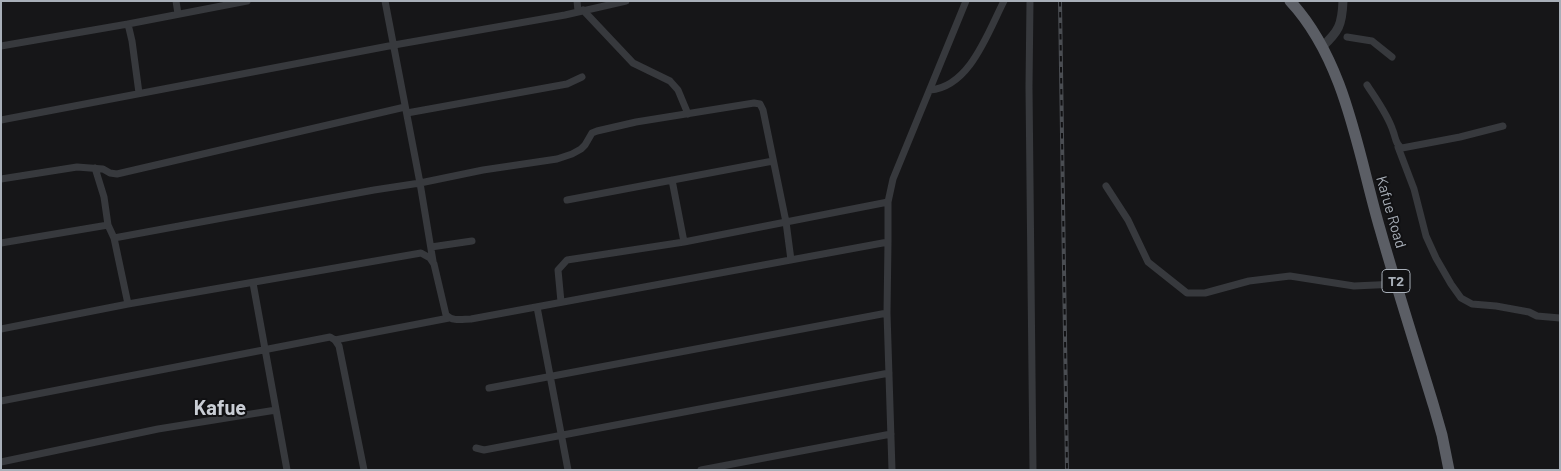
<!DOCTYPE html>
<html>
<head>
<meta charset="utf-8">
<style>
	body { margin:0 }
	#map { position:relative; width:1561px; height:471px; overflow:hidden; background:#161618; font-family:Barlow,sans-serif }
	canvas { display:block }
	.frame { position:absolute; inset:0; border:2px solid #a8afb8; pointer-events:none }
</style>
</head>
<body>
<div id="map">
<canvas width="1561" height="471"></canvas>
<div class="frame"></div>
</div>
<script>
const g = document.querySelector('canvas').getContext('2d');
g.lineJoin = 'round';
function strokePath(path, color, width, dash) { g.strokeStyle = color; g.lineWidth = width; g.lineCap = dash ? 'butt' : 'round'; g.setLineDash(dash || []); g.stroke(path); }
function write(font, color, halo, rows, align = 'center') {
  g.font = font + ' Barlow,sans-serif'; g.lineWidth = 4; g.setLineDash([]); g.textBaseline = 'middle'; g.strokeStyle = halo; g.fillStyle = color; for (const [text, x, y, turn = 0] of rows) {
    g.save(); g.translate(x, y); g.rotate((+turn || 0) * Math.PI / 180); g.textAlign = isNaN(turn) ? turn : align; if (halo) g.strokeText(text, 0, 0); g.fillText(text, 0, 0); g.restore();
  }
}
strokePath(new Path2D(`
	M176,1l2,13
	M385,1l35,182 13,78
	M577,1l1,10
	M1030,1l-1,86 4,383
	M583,10l50,53 37,18 8,9 10,24
	M128,24l4,17 7,52
	M1347,37l25,4 20,16
	M1,46l127,-22 119,-23
	M1367,85c9,14 21,30 26,46 3,7 2,13 9,17l58,-11 43,-11
	M930,90c40,-3 58,-58 74,-89
	M407,113l160,-29 15,-7
	M1,120l393,-75 171,-30 61,-14
	M1398,147l16,42 12,47 10,22 15,26 10,14 11,6 24,2 33,6 8,4 23,2
	M95,168l9,29 4,28 6,13 14,66
	M1,179l76,-12 26,2 7,4 7,1 288,-67
	M672,180l12,62
	M1106,186l22,34 20,42 39,31h18l44,-12 41,-5 64,10 43,-2
	M567,200l206,-39
	M114,238l260,-48 46,-7 63,-13 74,-11 15,-5 9,-5 4,-4 7,-12 5,-2 39,-9 118,-19 6,1 3,6 23,112 5,38
	M888,242l-1,71 5,157
	M1,243l107,-18
	M431,247l41,-6
	M253,283l34,187
	M561,302l-3,-32 9,-10 117,-18 204,-40
	M537,307l31,163
	M1,329l127,-25 293,-51 9,5 4,6 12,51c7,7 17,4 25,4l417,-77v-40l5,-23 73,-178
	M335,340l114,-22
	M489,388l398,-75
	M1,401l329,-64 5,3 4,6 25,124
	M476,448l8,2 405,-77
	M1,462l157,-33 118,-19
	M701,470l190,-36`), '#37393d', 7);
strokePath(new Path2D(`
	M1322,47c17,-16 20,-22 21,-46`), '#37393d', 9);
strokePath(new Path2D(`
	M1290,1c56,60 68,153 90,228 17,60 36,119 54,178l8,28 7,35`), '#5b5e65', 11);
const rail = new Path2D(`
	M1060,1l7,469`);
strokePath(rail, '#4a4d52', 4);
strokePath(rail, '#111113', 2, [5.5]);
for (const [x, y, w] of [
	[1396,281,28]
]) { const box = new Path2D(); box.roundRect(x - w / 2, y - 11.5, w, 23, 4); g.fillStyle = '#111113'; g.fill(box); strokePath(box, '#a8afb8', 1); }
write('bold 14px', '#a8afb8', null, [
	["T2",1396,281]
]);
write('15px', '#a8afb8', '#111113', [
	["Kafue Road",1391,212,74]
]);
write('bold 20px', '#c9cdd4', '#111113', [
	["Kafue",220,408]
]);
</script>
</body>
</html>
